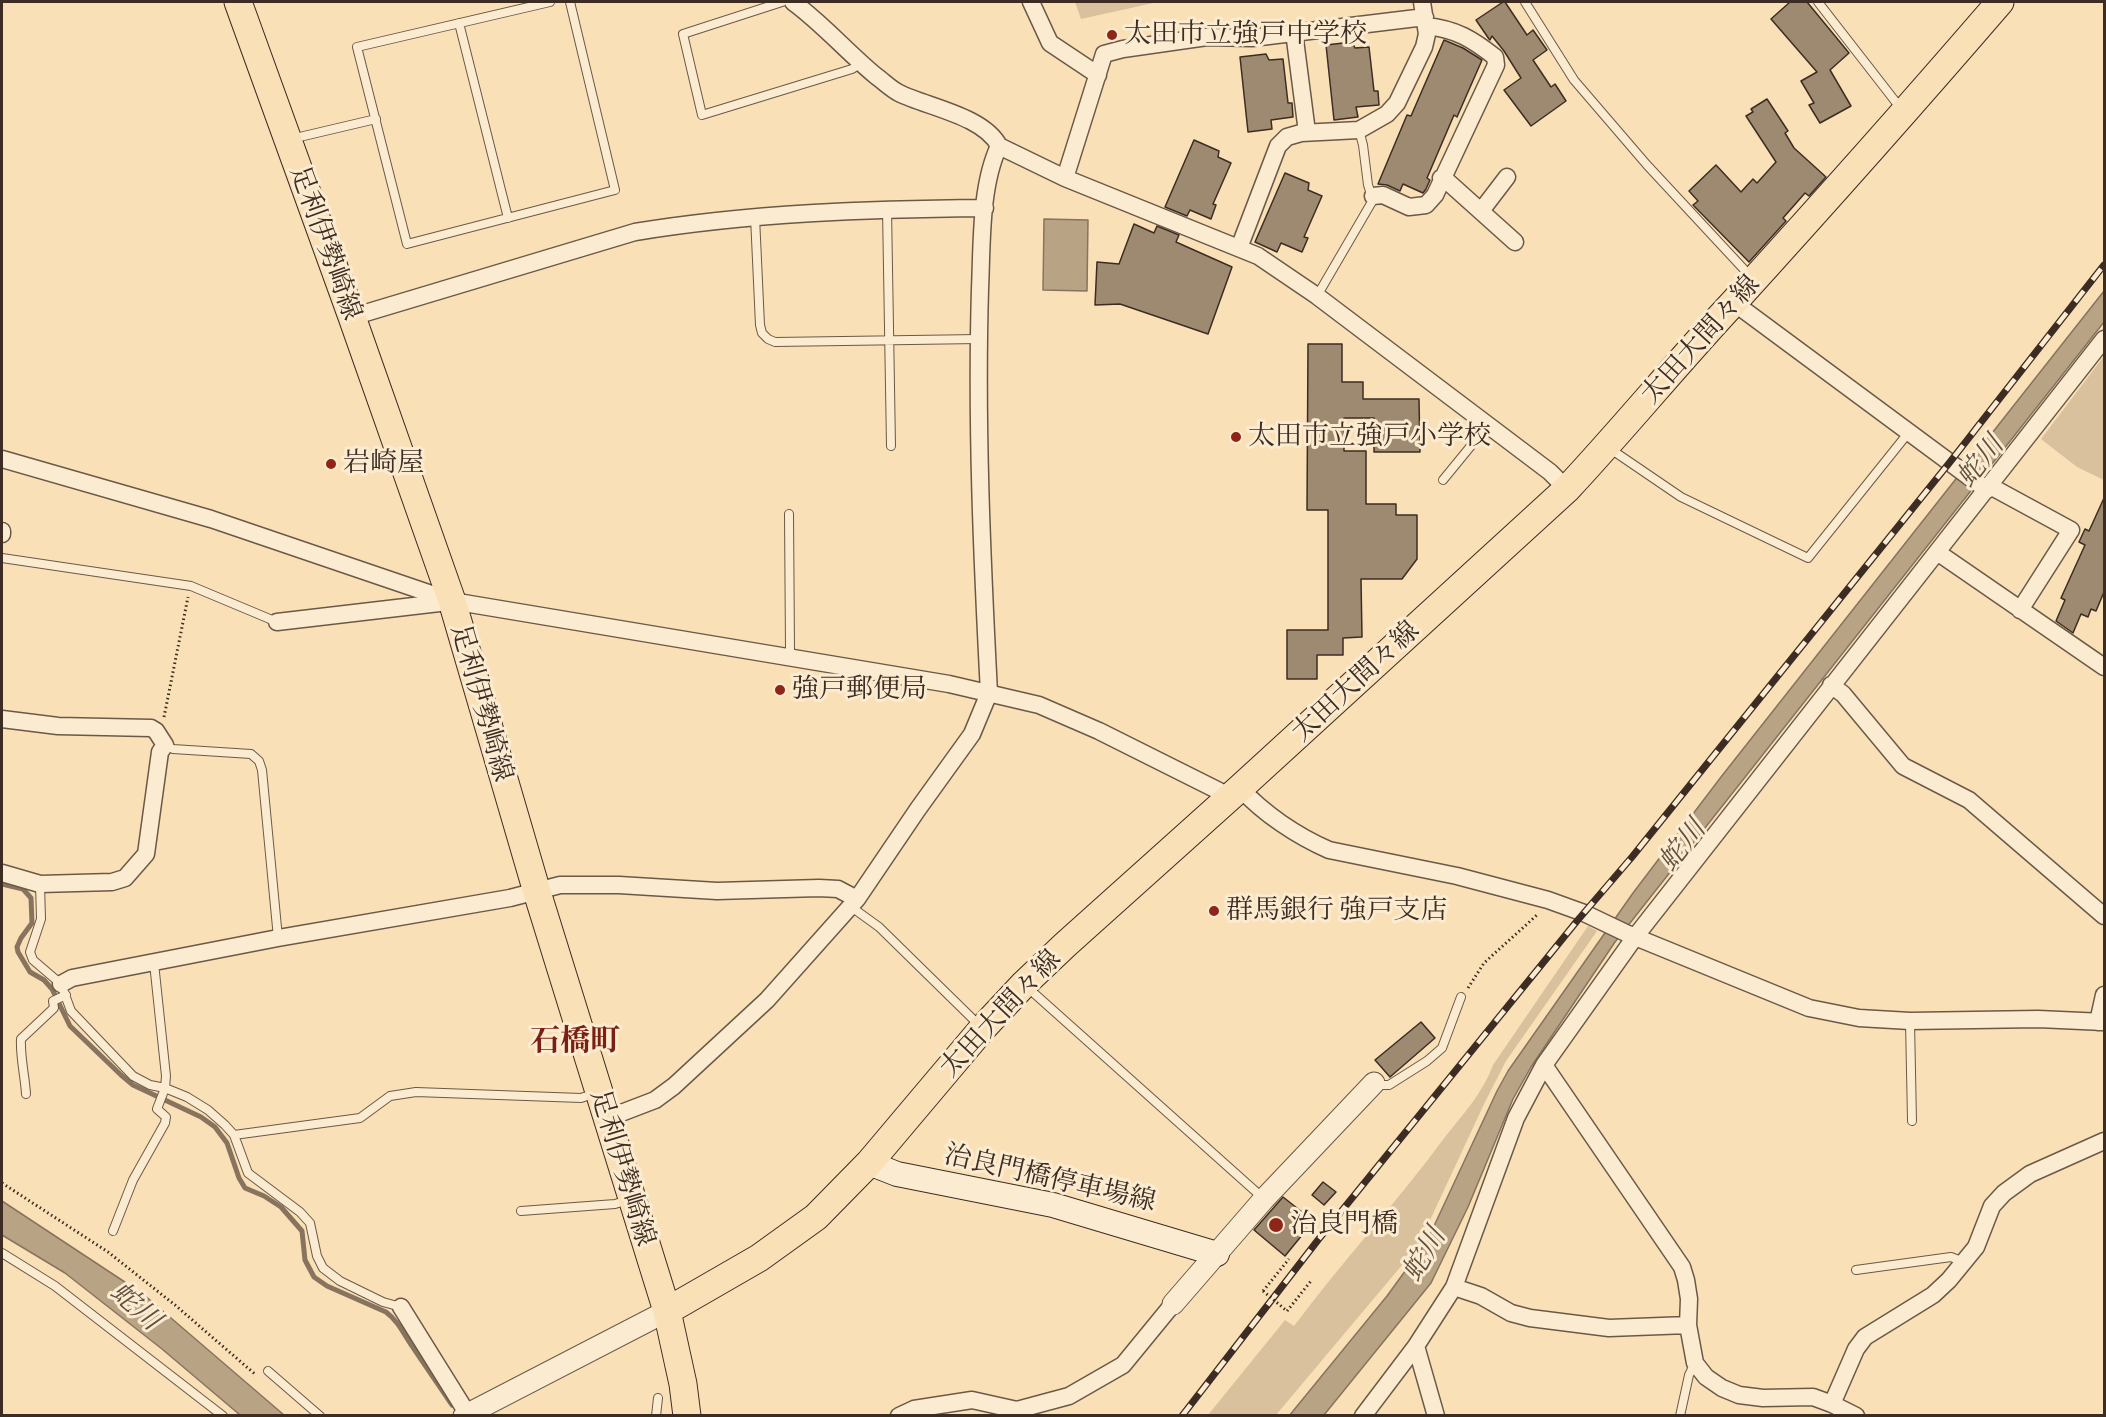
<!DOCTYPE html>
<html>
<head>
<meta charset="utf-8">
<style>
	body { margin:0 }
	#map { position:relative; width:2106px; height:1417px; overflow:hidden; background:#f9e0b7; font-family:"EB Garamond",serif }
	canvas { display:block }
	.frame { position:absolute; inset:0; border:3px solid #3c2c23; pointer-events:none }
</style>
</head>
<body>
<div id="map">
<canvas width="2106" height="1417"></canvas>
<div class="frame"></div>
</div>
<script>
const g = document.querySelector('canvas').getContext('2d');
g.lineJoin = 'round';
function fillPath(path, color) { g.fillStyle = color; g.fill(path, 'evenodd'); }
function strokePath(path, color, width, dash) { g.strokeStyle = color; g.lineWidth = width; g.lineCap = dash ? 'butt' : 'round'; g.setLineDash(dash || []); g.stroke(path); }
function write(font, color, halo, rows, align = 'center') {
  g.font = font + ' "EB Garamond","Noto Serif JP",serif'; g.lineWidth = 6; g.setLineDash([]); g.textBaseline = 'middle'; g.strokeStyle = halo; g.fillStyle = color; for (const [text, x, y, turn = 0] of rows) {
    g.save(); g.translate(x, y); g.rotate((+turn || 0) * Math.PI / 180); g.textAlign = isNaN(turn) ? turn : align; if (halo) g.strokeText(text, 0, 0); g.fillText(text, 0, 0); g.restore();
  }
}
fillPath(new Path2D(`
	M1075,2h83l-77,17z
	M2104,356v124l-27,-13 -36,-28z
	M1588,926l9,5 -91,130 -21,41 -67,144 -142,169h-68l77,-95 9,6c48,-64 103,-124 151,-189 18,-23 38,-44 48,-72z`), '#d9c19e');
const water = new Path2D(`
	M1044,219l44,1 -1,71 -44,-1z
	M2104,291v31l-489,620 -84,125 -18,32 -45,108 -37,76 -107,132 -35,1 98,-120 40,-55 70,-150 11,-20 125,-178 88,-116z
	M2,1201l141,93 141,121h-44l-78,-66 -97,-76 -63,-38z`);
fillPath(water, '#b9a385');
strokePath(water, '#87735e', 1.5);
strokePath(new Path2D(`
	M2,884l21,5 8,9 1,25 -11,15 -4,9 1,5 12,20 14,8 8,9 18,37 51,49 12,10 68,32 14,10 12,16 12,35 6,10 19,8 17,11 21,24 3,29 9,17 13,9 59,26c13,10 17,21 26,34 13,20 27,39 40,59`), '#87735e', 5);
const building = new Path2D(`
	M1503,2h2l22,33 6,-5 14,20 -14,10 18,27 4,-3 11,17 -35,25 -27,-36 17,-12 -17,-27 -12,-15 -2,4 -1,-1 -13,-19z
	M1790,2h17l42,51 -19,17 21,36 -31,17 -11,-18 5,-2 -13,-22 16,-9 -46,-53z
	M1444,40l19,8 19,12 -25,57 -3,-2 -27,63 3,2 -4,9 -3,4 -20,-9 -3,7 -13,-6 -9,-1 29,-69 4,1z
	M1352,42l3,6 14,-1 5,44h4l1,14 -23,2 2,10 -24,3 -8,-75z
	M1266,54l3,6 14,-1 5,44h4l1,14 -22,3 1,9 -24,3 -8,-75z
	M1767,99l21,32 -3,2 9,15 32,29 -17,19 -4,-3 -22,25 3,3 -37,41 -56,-57 5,-4 -9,-10 27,-26 25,27 12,-13 4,4 19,-21 -30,-46 7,-4 -2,-3z
	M1194,140l25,11 -1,6 13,6 -18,41 3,1 -5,14 -21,-9 -3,6 -22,-9z
	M1285,173l24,10 -1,7 14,6 -18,41 4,1 -6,14 -21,-9 -4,9 -22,-10z
	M1134,224l20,9 3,-7 22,9 -3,7 56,25 -24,67 -88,-30 -25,1 2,-43 22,2z
	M1308,344h34v38h21v17h56l1,53h-46v-34h-30v33h22v53h30v11h21v44l-15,20h-41l1,58 -19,1v17h-26v24h-30v-49h41v-120h-21z
	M2104,498v94l-8,19 -5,-2 -3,8 -7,-3 -8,19 -17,-12 9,-21 -4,-2 24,-53 -6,-3 6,-13 4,2z
	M1421,1022l14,16 -45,39 -15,-17z
	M1323,1182l13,10 -12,13 -12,-10z
	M1283,1197l19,15 -6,8 11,9 -22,27 -31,-26z`);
fillPath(building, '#9e8a70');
strokePath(building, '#3c2c23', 1.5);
const service = new Path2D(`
	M550,2l-193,45 50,197 208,-54 -45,-188
	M782,2l-99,32 19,81 150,-46 9,-6
	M1525,2l49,78 73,85 105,113
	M1818,2l84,108
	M459,23l49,195
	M291,139l85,-20
	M887,209l4,237
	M755,217l5,108 2,8 6,6 7,3 204,-3
	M1317,296l56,-96 -5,-15 -5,-40 -4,-15
	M1609,448l72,49 127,61 101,-126
	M1443,480l45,-55
	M2,558l189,28 86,36
	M788,657l2,-8 -1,-135
	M165,745l8,4 78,5 8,7 3,9 16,168
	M40,884l1,35 -11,33 3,8 28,24 10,27 62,65 17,9 15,3 22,9 21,13 17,15 9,10 14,38 52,39 10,11 7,33 6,12 17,13 43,21 18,5
	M850,906l29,21 101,99
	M1027,987l236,211
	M1910,1021l2,100
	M1374,1083l9,2h6l38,-24 15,-13 19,-51
	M26,1094c-1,-18 -6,-37 -5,-55l33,-31 -1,-7 13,-6
	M234,1135l126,-17 30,-22 26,-4 165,6 15,-5
	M521,1211l94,-7 13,-4
	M113,1231l20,-51 32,-57 1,-6 -9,-8 8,-21 1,-12 -12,-113
	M2,1253l53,33 168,130
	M1856,1270l95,-13 13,5
	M268,1371l52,45
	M656,1416l2,-18
	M1680,1416l9,-41 6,-12`);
const minor = new Path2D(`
	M793,2c30,22 54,50 83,74 7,5 15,13 23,17 28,14 85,23 100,53l66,32 193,78 59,40 233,176 17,17
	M1031,2l19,41 48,32
	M1294,32l13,100
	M1065,178l39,-124 19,-5 84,-12 45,1 173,-21
	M1441,178l6,3 68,61
	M1373,196l10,-1 26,12 17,-2 9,-10 61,-130 -1,-8c-23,-18 -39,-28 -69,-31
	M1481,211l26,-34
	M1239,248l39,-102 9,-9 14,-4 58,-3 28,-16 10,-11 27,-56 3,-13 -5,-32
	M1733,302l254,188
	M352,317l283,-85c116,-19 233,-23 350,-24
	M2,459l209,60 241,82 497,83 90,21 60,26 120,60 8,8
	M1990,486l81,44 -51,80
	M2,531v3
	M1937,552l167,115
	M277,622l171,-20
	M1831,685l12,9 60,72 66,34 135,116
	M2,719l56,7 93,2 5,3 9,14 -5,7 -14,102 -21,24 -13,4 -72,2 -38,-11
	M1240,788c24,26 57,48 89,62l128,26 91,24 36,13 44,21 181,74 50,10 51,3 128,-2 66,3
	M61,984l11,-6 206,-40 232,-40 50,-13h59l98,6 102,-3 19,1 19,10
	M2098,1022l6,-27
	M1544,1065l138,202 4,13 3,19 -1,26 7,38 11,14 16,11 17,7 24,3 50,-1 19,7 24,12
	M608,1118l47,-18 19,-14 93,-86 90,-101 61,-90 54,-75 17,-41c-7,-135 -13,-269 -9,-404 2,-44 0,-103 19,-143
	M1454,1287l27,9 30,17 19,5 79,10 79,-3
	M401,1307l66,106
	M1416,1346l20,70
	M1832,1404l24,-55 9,-12 68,-42 16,-15 27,-33 16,-41 12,-13 26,-19 74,-33
	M899,1416l15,-7 58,-9 45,10 52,-14 54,-31 50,-61
	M1363,1416l53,-70 38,-59 62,-169 28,-53 91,-128 469,-598`);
const tertiary = new Path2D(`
	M1173,1304l91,-105 110,-116
	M464,1416l203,-105`);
const secondary = new Path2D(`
	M869,1163l28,11 156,31 164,49`);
const primary = new Path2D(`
	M238,2l114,315 100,284 85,291 130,419 16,73 4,32
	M667,1311l92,-53 57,-41 53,-54 113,-134 42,-45 41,-39 175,-157 327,-299c57,-61 110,-126 167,-187 90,-99 179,-199 266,-300`);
strokePath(service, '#6b5948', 10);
strokePath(minor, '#6b5948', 19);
strokePath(tertiary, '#6b5948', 23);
strokePath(secondary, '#3c2c23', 26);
strokePath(primary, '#3c2c23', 29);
strokePath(new Path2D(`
	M164,717l24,-120
	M1468,988l16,-25 53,-48
	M2,1183l106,69 67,53 81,70
	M1263,1291l26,-32
	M1287,1311l24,-30`), '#3c2c23', 3, [1.5, 3]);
strokePath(service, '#fbebd0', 8);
strokePath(minor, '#fbebd0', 16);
strokePath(tertiary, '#fbebd0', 21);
strokePath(secondary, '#fbebd0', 24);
strokePath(primary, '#f9e0b7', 27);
const rail = new Path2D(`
	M1182,1416l136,-176 259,-319 55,-64 318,-395 154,-197`);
strokePath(rail, '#3c2c23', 7);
strokePath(rail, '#fbebd0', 4.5, [14]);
strokePath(new Path2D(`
	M1263,1291l24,20`), '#3c2c23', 3, [1.5, 3]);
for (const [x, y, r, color] of [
	[1112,35,6,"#8f2418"],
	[1236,437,6,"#8f2418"],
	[331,464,6,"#8f2418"],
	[780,690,6,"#8f2418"],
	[1214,911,6,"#8f2418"],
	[1276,1225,8,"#8f2418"]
]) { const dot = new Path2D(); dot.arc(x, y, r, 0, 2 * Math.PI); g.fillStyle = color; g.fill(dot); strokePath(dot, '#fbebd0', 2); }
write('27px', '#3c2c23', '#fbebd0', [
	["太田市立強戸中学校",1124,35],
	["太田市立強戸小学校",1248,437],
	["岩崎屋",343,464],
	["強戸郵便局",792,690],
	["群馬銀行 強戸支店",1226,911],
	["治良門橋",1290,1225]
], 'left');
write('27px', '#3c2c23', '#fbebd0', [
	["足利伊勢崎線",325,243,70],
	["太田大間々線",1701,340,-48],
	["太田大間々線",1356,682,-43],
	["足利伊勢崎線",481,703,74],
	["太田大間々線",1001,1014,-47],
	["足利伊勢崎線",622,1168,73],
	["治良門橋停車場線",1050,1179,13]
]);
write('italic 28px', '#625040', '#fbebd0', [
	["蛇川",1981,462,-52],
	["蛇川",1683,846,-52],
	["蛇川",1425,1255,-60],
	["蛇川",135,1307,41]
]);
write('bold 30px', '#7a1f14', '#fbebd0', [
	["石橋町",575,1042]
]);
</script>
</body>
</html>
